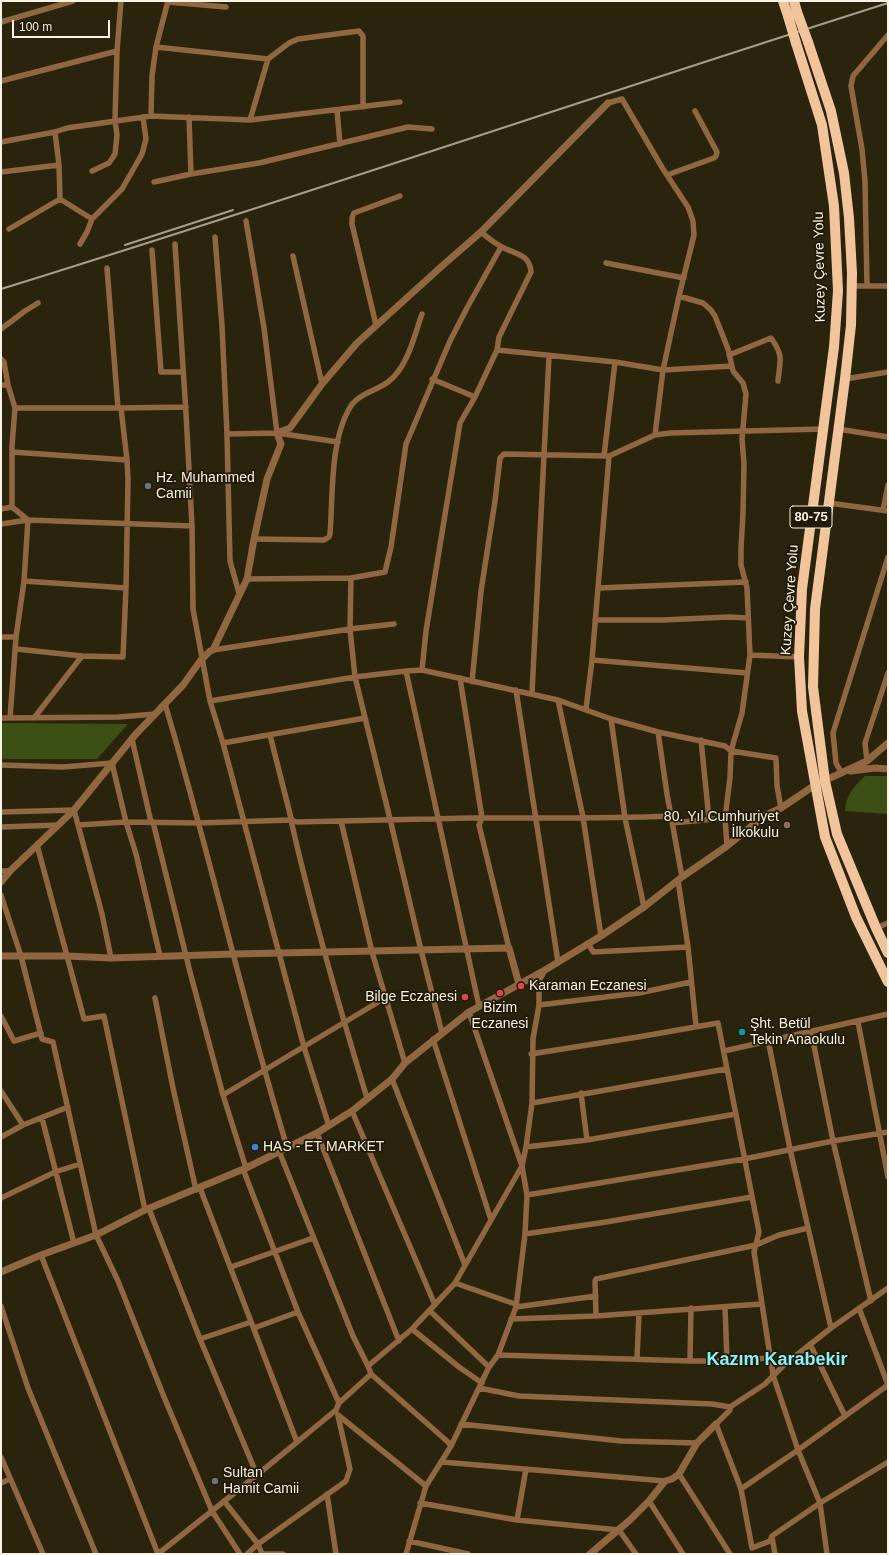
<!DOCTYPE html>
<html>
<head>
<meta charset="utf-8">
<style>
	body { margin:0 }
	#map { position:relative; width:889px; height:1555px; overflow:hidden; background:#2a240c; font-family:Helvetica,sans-serif }
	canvas { display:block }
	.frame { position:absolute; inset:0; border:2px solid #f8f3e5; pointer-events:none }
	.scale { position:absolute; left:12px; top:20px; width:98px; height:18px; box-sizing:border-box; border:2px solid #f8f3e5; border-top:0; padding-left:5px; font-size:12px; line-height:14px; white-space:nowrap; color:#f8f3e5; -webkit-text-stroke:3px #211a04; paint-order:stroke }
</style>
</head>
<body>
<div id="map">
<canvas width="889" height="1555"></canvas>
<div class="frame"></div>
<div class="scale">100 m</div>
</div>
<script>
const g = document.querySelector('canvas').getContext('2d');
g.lineJoin = 'round';
function fillPath(path, color) { g.fillStyle = color; g.fill(path, 'evenodd'); }
function strokePath(path, color, width, dash) { g.strokeStyle = color; g.lineWidth = width; g.lineCap = dash ? 'butt' : 'round'; g.setLineDash(dash || []); g.stroke(path); }
function write(font, color, halo, rows, align = 'center') {
  g.font = font + ' Helvetica,sans-serif'; g.lineWidth = 3.5; g.setLineDash([]); g.textBaseline = 'middle'; g.strokeStyle = halo; g.fillStyle = color; for (const [text, x, y, turn = 0] of rows) {
    g.save(); g.translate(x, y); g.rotate((+turn || 0) * Math.PI / 180); g.textAlign = isNaN(turn) ? turn : align; if (halo) g.strokeText(text, 0, 0); g.fillText(text, 0, 0); g.restore();
  }
}
fillPath(new Path2D(`
	M1,723l127,1 -31,35h-96z
	M865,776h23v38l-43,-3c1,-16 9,-25 20,-35z`), '#3c5015');
strokePath(new Path2D(`
	M168,2l58,5
	M1,22l72,-21
	M156,47l112,12 21,-16 9,-4 61,-8 4,5v71
	M1,81l116,-30 4,-50
	M608,103l14,-4 41,70 25,38 5,14 1,14 -15,61 24,7 8,7 4,6 13,33 5,22 10,12 3,11 -4,45 2,25 -1,49 -2,36v16l6,23 3,67 -8,58 -11,38 -1,27 -5,40 2,28
	M337,110l3,34
	M151,116l1,-40 4,-29 12,-46
	M189,117l2,57
	M250,120l18,-61
	M55,132l4,33 1,34 32,20 -5,13 -7,12
	M1,142l54,-10 12,-4 84,-12 99,4 150,-18
	M92,171l17,-8 6,-9 2,-19 -2,-15 2,-69
	M1,172l58,-7
	M667,175l47,-17 2,-2 1,-4 -22,-41
	M154,182l37,-8 68,-11 149,-36 24,2
	M92,219l30,-30 20,-35 4,-15 -3,-22
	M246,221l18,107 13,105
	M9,229l51,-30
	M215,237l7,89 5,108 3,127 9,32
	M175,244l11,169 6,113 1,83 17,92 13,42 81,304 25,79
	M152,250l9,122h22
	M293,256l29,128
	M606,263l78,15
	M851,286h37
	M867,286l-2,-105 -3,-32 -11,-63 2,-10 35,-41
	M376,325l-24,-101v-6l2,-5 46,-17
	M1,329l24,-18 13,-8
	M497,350l118,12 48,8 69,-4
	M729,355l42,-17c13,18 9,22 7,43
	M1,359l3,3 4,23 7,23 -3,38v61l16,13
	M432,379l43,18
	M845,379l43,-7
	M1,385h7
	M15,408h103
	M121,408l65,-1
	M838,429l50,8
	M227,434l50,-1 61,9
	M655,435l8,-65 16,-74
	M12,452l115,8
	M604,456l11,-94
	M829,503l59,8
	M1,509l11,-2
	M883,510l5,-25
	M1,524l27,-4 164,6
	M254,539l70,1 5,-3 1,-3c3,-38 0,-92 19,-125 8,-15 27,-18 39,-27 20,-15 26,-46 34,-68
	M351,578l-1,51 5,48 35,142 31,131 21,83
	M247,579l104,-1 34,-6 6,-25 15,-103 44,-103 18,-35 33,-59
	M24,581l102,7
	M598,588l148,-6
	M595,620h67l67,-3 19,1
	M1,637h15
	M16,649l66,7 41,1 3,-69 2,-108 -1,-20 -6,-52h-3l-11,-140
	M213,650l137,-21 44,-5
	M750,655l49,2
	M592,660l155,13
	M422,670l4,-39 34,-208 15,-26 22,-47 2,-13 32,-65c-1,-18 -16,-18 -29,-25 -8,-4 -15,-10 -21,-15
	M406,671l73,335
	M460,678l22,140 -3,7 30,123
	M472,682l9,-91 14,-90 5,-43 4,-4 105,2 46,-21 15,-2 153,-4
	M516,690l42,272
	M532,693l17,-337
	M558,700l25,117 18,119
	M210,701l145,-24 51,-6 16,-1 136,30 53,19 47,13 67,14 6,5 45,7 1,28 4,22
	M165,704c44,147 77,296 122,443
	M586,709l6,-49 17,-204
	M1,718l118,-1 36,-3
	M10,718l6,-81 8,-56 4,-61
	M34,718l48,-62
	M611,719l14,99 19,89
	M658,732l9,62 15,83
	M270,735l22,87
	M132,739l19,83
	M701,740l8,79
	M223,743l142,-25
	M867,761l-2,-18 23,-70
	M1,765l62,2 49,-4 14,59 10,32 24,102
	M841,772l-5,-9 -3,-30 55,-176
	M1,812l73,-2 28,104 9,44
	M291,820l6,2c58,-1 115,-3 173,-4 67,0 134,1 201,-2
	M341,821l31,131 33,111
	M153,822l37,150 33,123 23,73
	M672,823l53,-5
	M78,825l48,-3 72,1 93,-3c21,94 48,186 76,278
	M1,827l58,-2
	M37,845l47,174 20,-3 41,194
	M1,871h9
	M678,880l10,67 8,79
	M1,895l20,61 21,83 11,3 43,193 22,46 46,116 48,114 28,43
	M876,928l12,-5
	M588,943l5,9 95,-5
	M155,998l18,90 23,102
	M539,1005l100,-12 52,-11
	M1,1016l13,25 27,-8
	M858,1022l30,155
	M811,1031l22,110 38,160
	M433,1039l58,181
	M768,1040l22,109 41,179
	M724,1051l164,-37
	M531,1054l107,-17 80,-14 41,209 -5,20 19,123 25,75 22,53 7,51
	M392,1079l73,186
	M1,1091l22,34
	M581,1093l6,47
	M223,1095l162,-97
	M532,1103l194,-34
	M352,1111l83,194
	M42,1118l32,125
	M317,1133l82,208
	M1,1137l22,-12 45,-18
	M526,1147l61,-7 149,-26
	M279,1151l74,185 15,30
	M243,1169l55,143 41,91
	M200,1188l97,254
	M527,1195l217,-36 89,-18 55,-9
	M1,1198l54,-26 25,-8
	M149,1209l51,130 57,136
	M525,1234l81,-12 146,-25
	M41,1255l117,299
	M231,1267l82,-29
	M455,1283l60,21
	M888,1288l-57,40 -47,37 -19,19 -35,23v3l-14,14 25,65 11,59 18,-7 2,-5 48,-33 68,-41
	M1,1306l27,82 68,166
	M516,1307l80,-11
	M725,1307l2,54
	M859,1308l29,77
	M430,1311l59,56
	M596,1316l-1,-35 1,-2 160,-34 23,-10 29,-7
	M511,1319l85,-3 165,-12
	M254,1328l44,-16
	M412,1329l47,38 23,16
	M200,1339l51,-17
	M810,1344l35,72
	M498,1355l192,6h37l43,-3
	M637,1359l2,-46
	M690,1361l1,-53
	M371,1374l77,68 3,4
	M479,1388l40,8 193,8 18,3
	M338,1415l88,71
	M461,1424l160,17 76,2
	M1,1457l42,97
	M442,1462l223,19
	M679,1474l51,80
	M1,1483l9,-4
	M741,1489l57,-39 90,-65
	M327,1494l9,60
	M224,1501l34,43 4,10h21
	M649,1501l34,53
	M420,1503l97,17 102,10 17,24
	M517,1520l9,-51
	M772,1537l3,17
	M409,1541l59,13
	M158,1554l99,-79 79,-65 3,-7 32,-29 -3,-8 44,-37 43,-46 67,-117 -53,-154
	M247,1554l11,-10 88,-63 4,-12 -12,-53
	M406,1554l20,-68 25,-40 38,-79 9,-12 18,-48 9,-73 2,-39 -5,-29 4,-19 6,-44 1,-64 6,-34v-24l6,-11`), '#916741', 5.5);
strokePath(new Path2D(`
	M851,771l24,-3 13,1
	M1,882l9,-11 64,-61 61,-75 48,-50 18,-25 9,-9 3,-1 34,-71 7,-40 13,-60 14,-35 -4,-11 13,-5 32,-44 35,-41 85,-77 39,-34 127,-129
	M1,956h65l45,2 123,-4 275,-6 10,36
	M1,1272l40,-17 55,-20 49,-25 101,-42 71,-35 35,-22 40,-32 13,-16 64,-51 76,-42 56,-34 43,-29 38,-30 45,-31 37,-30 17,-8 34,-23 52,-24 21,-18
	M590,1554l40,-34 19,-19 16,-20 7,-2 7,-5 18,-31 19,-19`), '#916741', 7);
strokePath(new Path2D(`
	M783,1l5,15
	M794,1l3,11
	M808,42l23,69 13,62 5,45 3,55 -1,52 -6,54 -30,230 -2,78 12,94 12,53 39,94 12,25
	M796,43l26,82 12,81 4,85 -4,56 -32,242 -3,68 3,54 23,126 31,80 32,65`), '#f1c49c', 10);
strokePath(new Path2D(`
	M125,245l108,-35
	M1,289c297,-92 591,-192 887,-286`), '#a49f8d', 2);
strokePath(new Path2D(`
	M797,12l11,30
	M788,16l8,27`), '#f1c49c', 10);
for (const [x, y, r, color] of [
	[148,486,4,"#6b7280"],
	[787,825,4,"#8d6e63"],
	[521,986,4,"#e0444e"],
	[500,993,4,"#e0444e"],
	[465,997,4,"#e0444e"],
	[742,1032,4,"#0f9aa8"],
	[255,1147,4,"#3f7fe0"],
	[215,1481,4,"#6b7280"]
]) { const dot = new Path2D(); dot.arc(x, y, r, 0, 2 * Math.PI); g.fillStyle = color; g.fill(dot); strokePath(dot, '#211a04', 1.5); }
for (const [x, y, w] of [
	[811,517,42]
]) { const box = new Path2D(); box.roundRect(x - w / 2, y - 11, w, 22, 3); g.fillStyle = '#211a04'; g.fill(box); strokePath(box, '#f8f3e5', 1); }
write('bold 13px', '#f8f3e5', null, [
	["80-75",811,517]
]);
write('14px', '#f8f3e5', '#211a04', [
	["Kuzey Çevre Yolu",820,267,-91],
	["Kuzey Çevre Yolu",790,600,-86]
]);
write('14px', '#f8f3e5', '#211a04', [
	["Hz. Muhammed",156,478],
	["Camii",156,494],
	["80. Yıl Cumhuriyet",779,817,"right"],
	["İlkokulu",779,833,"right"],
	["Karaman Eczanesi",529,986],
	["Bilge Eczanesi",457,997,"right"],
	["Bizim",500,1008,"center"],
	["Eczanesi",500,1024,"center"],
	["Şht. Betül",750,1024],
	["Tekin Anaokulu",750,1040],
	["HAS - ET MARKET",263,1147],
	["Sultan",223,1473],
	["Hamit Camii",223,1489]
], 'left');
write('bold 18px', '#87f1fe', '#211a04', [
	["Kazım Karabekir",777,1360]
]);
</script>
</body>
</html>
